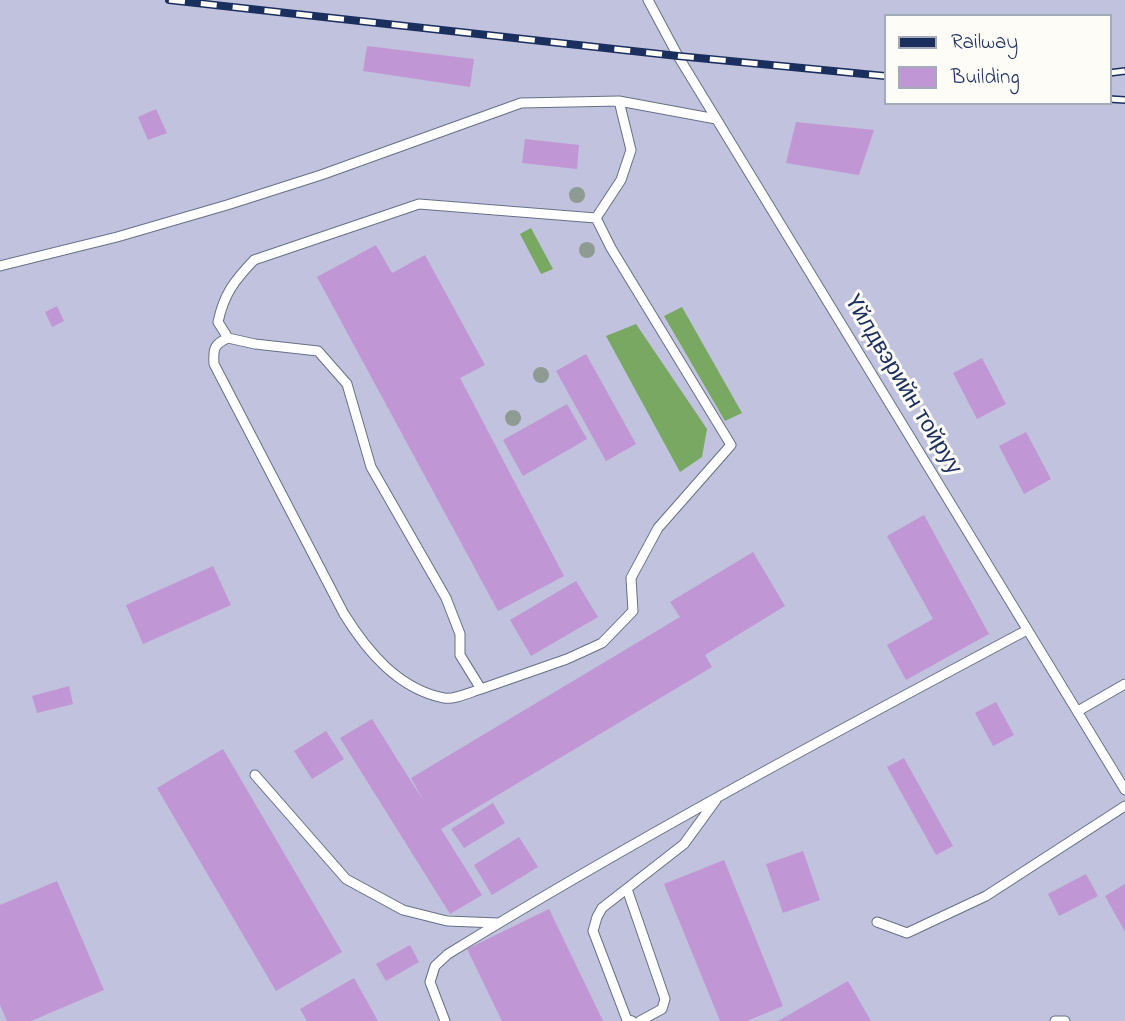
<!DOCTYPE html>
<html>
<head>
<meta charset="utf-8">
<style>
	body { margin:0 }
	#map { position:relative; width:1125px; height:1021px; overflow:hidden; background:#efe8cd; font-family:"Indie Flower",sans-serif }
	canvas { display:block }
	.legend { position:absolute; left:884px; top:14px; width:228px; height:91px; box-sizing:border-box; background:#fdfcf7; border:2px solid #a3aaba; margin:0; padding:9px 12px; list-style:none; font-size:21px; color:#1b2f5e }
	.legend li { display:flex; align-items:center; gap:14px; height:35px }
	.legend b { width:35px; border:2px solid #a3aaba }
</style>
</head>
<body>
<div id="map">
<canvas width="1125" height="1021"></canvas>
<ul class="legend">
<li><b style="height:9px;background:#1b2f5e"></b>Railway</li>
<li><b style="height:19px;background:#c196d5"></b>Building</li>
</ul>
</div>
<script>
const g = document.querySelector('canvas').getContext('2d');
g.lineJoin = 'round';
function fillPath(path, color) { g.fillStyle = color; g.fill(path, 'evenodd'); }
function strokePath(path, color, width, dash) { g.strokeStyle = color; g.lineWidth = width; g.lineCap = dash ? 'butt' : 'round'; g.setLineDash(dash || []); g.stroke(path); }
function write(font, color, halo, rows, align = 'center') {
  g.font = font + ' "Indie Flower",sans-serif'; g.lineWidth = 6; g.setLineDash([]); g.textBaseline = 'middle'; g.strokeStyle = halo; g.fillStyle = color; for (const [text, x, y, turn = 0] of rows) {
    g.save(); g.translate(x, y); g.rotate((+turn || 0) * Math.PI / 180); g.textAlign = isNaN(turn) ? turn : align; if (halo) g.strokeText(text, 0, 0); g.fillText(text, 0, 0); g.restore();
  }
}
fillPath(new Path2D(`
	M0,0h1125v1021h-1125zM885,16h224v87h-224z`), '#c1c2dd');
fillPath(new Path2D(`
	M531,228l22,41 -12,5 -21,-40z
	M682,307l60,106 -17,8 -61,-105z
	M636,324l71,105 -5,28 -22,15 -74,-136z`), '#78a862');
fillPath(new Path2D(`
	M367,46l107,13 -4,28 -107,-16z
	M156,109l11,24 -19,7 -10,-23z
	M796,122l78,8 -15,45 -73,-12z
	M525,139l54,6 -2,24 -55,-6z
	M376,245l16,28 33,-18 60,110 -25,13 104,198 -66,35 -181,-334z
	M57,306l7,15 -12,6 -7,-15z
	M586,354l50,90 -30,17 -50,-90z
	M982,358l24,46 -29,15 -24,-46z
	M567,404l20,35 -64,37 -20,-36z
	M1026,432l25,47 -27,15 -25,-48z
	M924,515l65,119 -83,46 -19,-35 46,-26 -46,-83z
	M753,552l32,54 -80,49 7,12 -271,162 41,66 -32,19 -110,-176 32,-19 52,83 -13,-24 269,-161 -10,-15z
	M213,566l18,39 -88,39 -17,-39z
	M576,581l22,36 -67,39 -21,-36z
	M69,686l4,18 -36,9 -5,-17z
	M996,702l18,33 -21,11 -18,-33z
	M326,731l18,28 -32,20 -18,-28z
	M223,749l119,203 -66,39 -119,-203z
	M904,758l49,88 -17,9 -49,-88z
	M493,803l12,20 -41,25 -13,-19z
	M519,837l19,30 -46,28 -18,-30z
	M803,851l17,49 -37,13 -17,-49z
	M724,860l59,146 -36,15h-27l-56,-137z
	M1086,874l12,22 -39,20 -11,-22z
	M57,881l47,109 -73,31h-24l-7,-16v-100z
	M1125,884v48l-20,-36z
	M549,909l54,112h-101l-35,-72z
	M410,945l9,17 -33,19 -10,-17z
	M354,978l24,43h-71l-7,-12z
	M848,981l23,40h-93z`), '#c196d5');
const service = new Path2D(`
	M648,0l30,56 447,734
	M419,204l177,14 15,30 120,197 -73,83 -27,50 2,33 -31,32 -35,16 -86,30 -21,-34v-21l-14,-36 -75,-131 -24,-83 -29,-33 -63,-7 -27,-6 -10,-16c6,-28 16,-41 36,-62z
	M596,218l25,-38 10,-30 -12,-49
	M0,266l117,-29 110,-32 94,-30 200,-72 98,-2 97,18
	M228,338c-14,6 -15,11 -14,26l130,250c23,37 54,75 100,84 10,2 27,-6 37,-9
	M1078,711l47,-27
	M255,775l91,104 57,31 44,11 51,2
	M627,889l38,110 -3,10 -22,12
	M877,922l30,11 79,-37 139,-90
	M445,1021l-15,-39 5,-16 13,-12c189,-116 384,-220 579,-324
	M632,1021l-5,-1 -34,-89 4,-14 5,-9 82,-64 32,-44
	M1055,1021h10`);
strokePath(service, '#657085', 11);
strokePath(service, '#fff', 9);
const rail = new Path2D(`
	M169,0l509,56 207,20
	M1109,73l16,-2
	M1109,99l16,1`);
strokePath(rail, '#1b2f5e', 8);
strokePath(rail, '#fdfcf7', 5, [16]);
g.fillStyle = '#8f9a93';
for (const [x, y] of [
	[577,195],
	[587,250],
	[541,375],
	[513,418]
]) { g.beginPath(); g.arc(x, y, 8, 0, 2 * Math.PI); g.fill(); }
write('23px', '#1b2f5e', '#fdfcf7', [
	["Үйлдвэрийн тойруу",901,386,59]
]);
</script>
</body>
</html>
